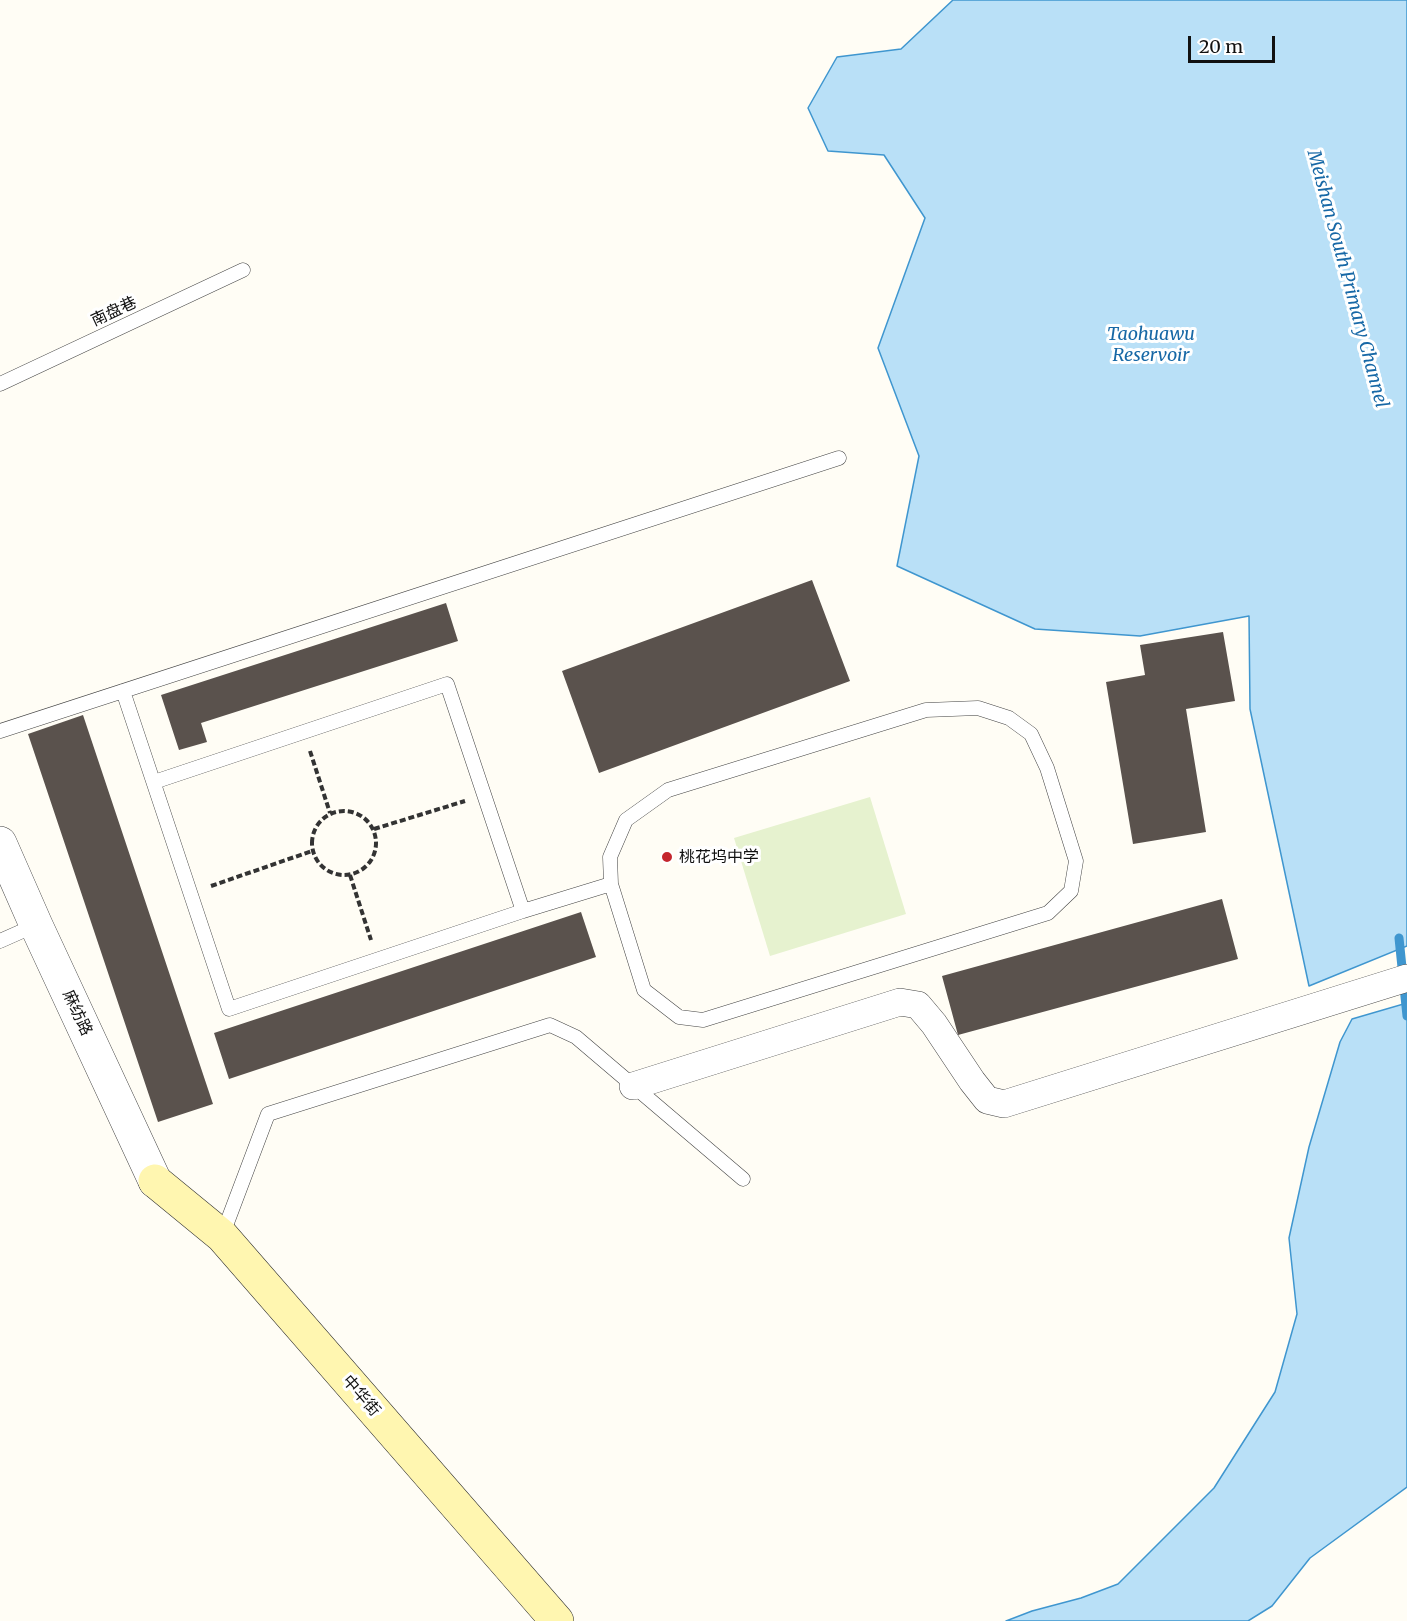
<!DOCTYPE html>
<html>
<head>
<meta charset="utf-8">
<style>
	body { margin:0 }
	#map { position:relative; width:1407px; height:1621px; overflow:hidden; background:#fffdf5; font-family:Merriweather,serif }
	canvas { display:block }
	.scale { position:absolute; left:1188px; top:36px; width:87px; height:27px; box-sizing:border-box; border:3px solid #111; border-top:0; padding-left:8px; font-size:18px; line-height:21px; white-space:nowrap; color:#111; -webkit-text-stroke:4px #fff; paint-order:stroke }
</style>
</head>
<body>
<div id="map">
<canvas width="1407" height="1621"></canvas>
<div class="scale">20 m</div>
</div>
<script>
const g = document.querySelector('canvas').getContext('2d');
g.lineJoin = 'round';
function fillPath(path, color) { g.fillStyle = color; g.fill(path, 'evenodd'); }
function strokePath(path, color, width, dash) { g.strokeStyle = color; g.lineWidth = width; g.lineCap = dash ? 'butt' : 'round'; g.setLineDash(dash || []); g.stroke(path); }
function write(font, color, halo, rows, align = 'center') {
  g.font = font + ' Merriweather,"Noto Sans SC",serif'; g.lineWidth = 6; g.setLineDash([]); g.textBaseline = 'middle'; g.strokeStyle = halo; g.fillStyle = color; for (const [text, x, y, turn = 0] of rows) {
    g.save(); g.translate(x, y); g.rotate((+turn || 0) * Math.PI / 180); g.textAlign = isNaN(turn) ? turn : align; if (halo) g.strokeText(text, 0, 0); g.fillText(text, 0, 0); g.restore();
  }
}
fillPath(new Path2D(`
	M870,797l36,117 -136,42 -36,-118z`), '#e6f2cf');
const water = new Path2D(`
	M953,0h454v946l-98,40 -59,-277 -1,-93 -109,20 -105,-7 -138,-63 22,-110 -41,-108 47,-130 -41,-63 -56,-4 -20,-43 29,-51 64,-8z
	M1407,1003v484l-97,71 -38,48 -24,15h-242l26,-10 49,-13 37,-14 96,-96 61,-96 22,-78 -8,-76 20,-91 31,-105 12,-23z`);
fillPath(water, '#b9e0f7');
strokePath(water, '#3f96cf', 1.5);
strokePath(new Path2D(`
	M1399,938l8,78`), '#3f96cf', 9);
fillPath(new Path2D(`
	M812,580l38,101 -251,92 -37,-102z
	M446,603l12,38 -257,82 6,19 -28,8 -18,-55z
	M1223,632l12,69 -49,8 20,123 -73,12 -27,-162 39,-7 -5,-30z
	M83,715l130,389 -55,18 -130,-388z
	M1222,899l16,60 -280,76 -16,-59z
	M581,912l15,45 -367,122 -15,-46z`), '#5a524d');
const service = new Path2D(`
	M0,384l243,-114
	M123,691l106,318 294,-98 -76,-227 -293,98
	M978,708l31,10 22,16 16,34 29,93 -5,30 -23,22 -345,107 -24,-3 -35,-27 -33,-106 -1,-27 16,-37 42,-30 258,-80z
	M0,731l839,-273
	M523,911l88,-27
	M0,941l36,-16
	M222,1236l46,-122 282,-89 26,12 167,142`);
const minor = new Path2D(`
	M633,1086l267,-84 18,3 16,19 38,57 15,19 17,4 403,-126`);
const tertiary = new Path2D(`
	M0,843l36,82 119,256`);
const secondary = new Path2D(`
	M155,1181l67,55 335,385`);
strokePath(service, '#444', 15);
strokePath(minor, '#444', 28);
strokePath(tertiary, '#444', 34);
strokePath(secondary, '#333', 34);
strokePath(new Path2D(`
	M310,751l20,62
	M312 843a32 32 0 1 1 64 0a32 32 0 1 1-64 0Z
	M374,829l91,-28
	M350,875l21,65
	M211,886l101,-35`), '#333', 4, [6, 3]);
strokePath(service, '#fff', 14);
strokePath(minor, '#fff', 27);
strokePath(tertiary, '#fff', 33);
strokePath(secondary, '#fff6b0', 33);
for (const [x, y, r, color] of [
	[667,857,6,"#c4262e"]
]) { const dot = new Path2D(); dot.arc(x, y, r, 0, 2 * Math.PI); g.fillStyle = color; g.fill(dot); strokePath(dot, '#fff', 2); }
write('16px', '#111', '#fff', [
	["南盘巷",114,312,-25],
	["麻纺路",77,1013,65],
	["中华街",361,1396,49]
]);
write('16px', '#111', '#fff', [
	["桃花坞中学",679,857]
], 'left');
write('italic 18px', '#1768a6', '#fff', [
	["Meishan South Primary Channel",1347,279,75],
	["Taohuawu",1151,335],
	["Reservoir",1151,356]
]);
</script>
</body>
</html>
